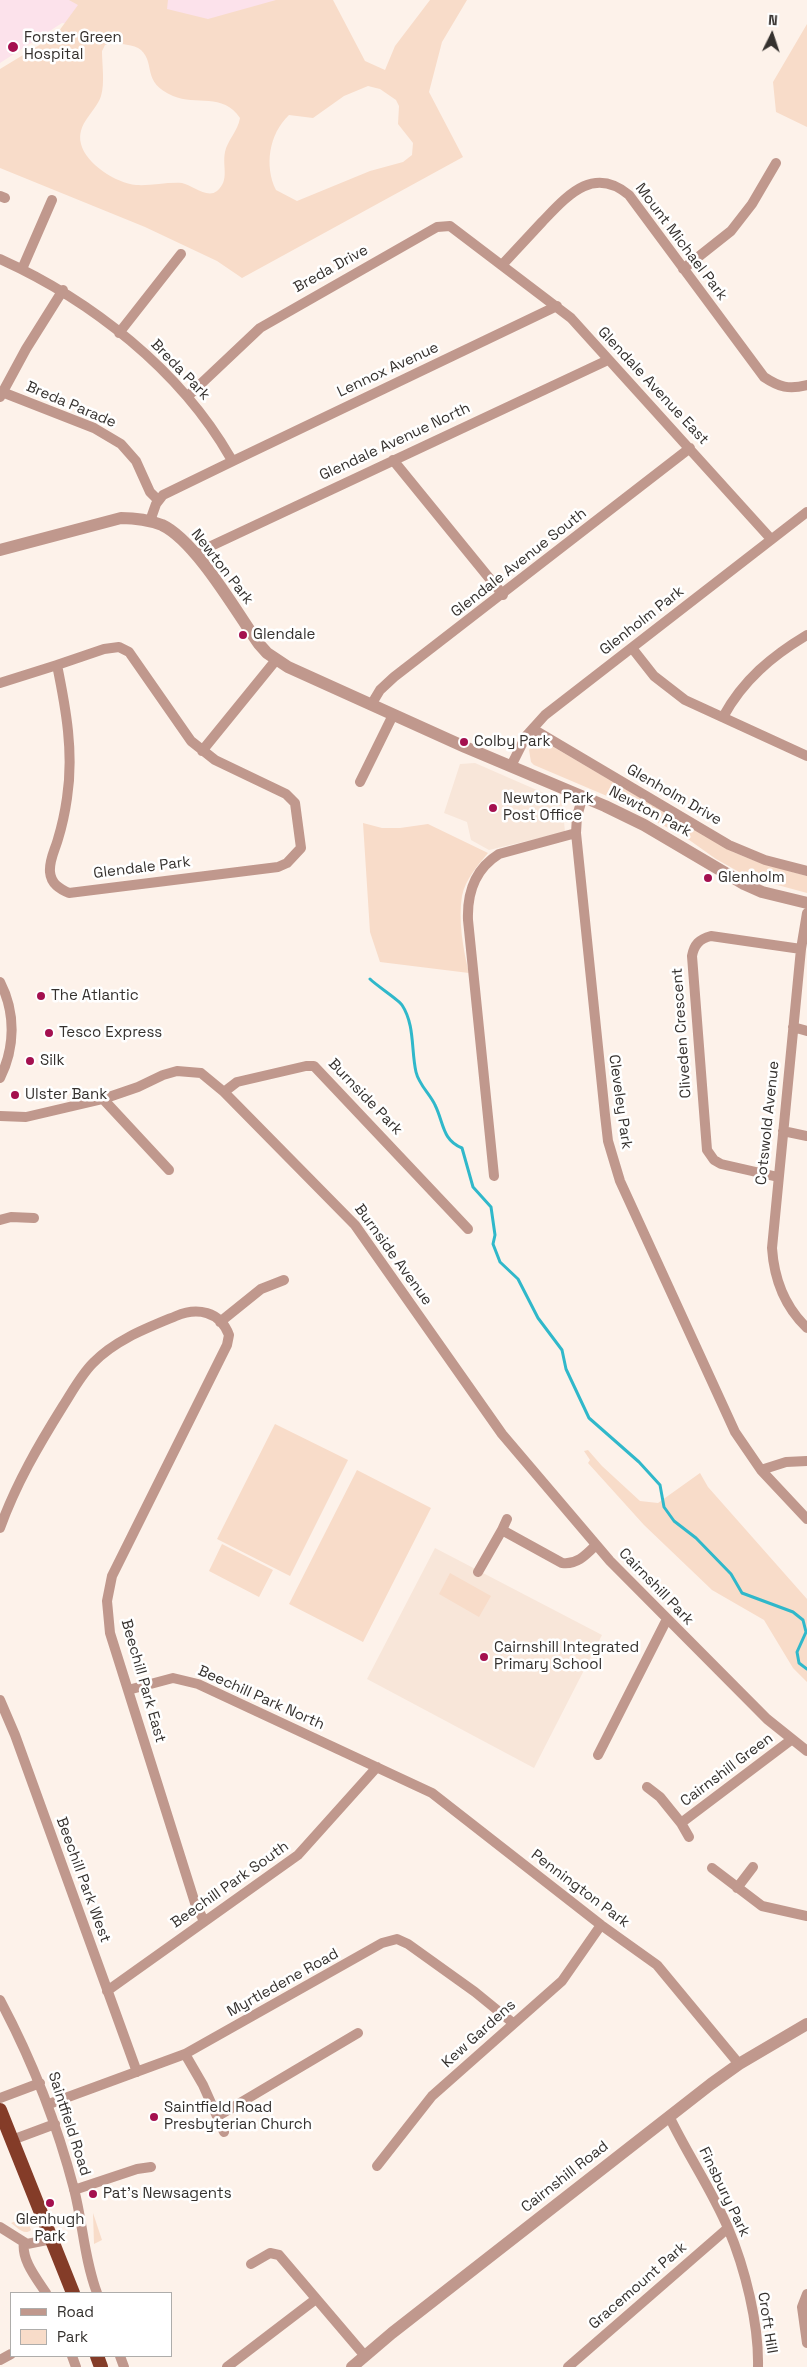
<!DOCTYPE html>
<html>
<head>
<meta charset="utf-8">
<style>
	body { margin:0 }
	#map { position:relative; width:807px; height:2367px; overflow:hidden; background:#fdf2ea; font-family:"Space Grotesk",sans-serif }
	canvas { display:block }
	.legend { position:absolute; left:10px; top:2292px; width:162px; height:65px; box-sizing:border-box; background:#fff; border:1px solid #aeadab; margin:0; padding:6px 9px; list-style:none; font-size:15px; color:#35312e }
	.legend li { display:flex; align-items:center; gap:10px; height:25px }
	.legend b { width:25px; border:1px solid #aeadab }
	.north { position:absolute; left:747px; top:10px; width:50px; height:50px; -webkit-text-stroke:4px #fff; paint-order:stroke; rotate:4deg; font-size:14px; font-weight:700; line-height:20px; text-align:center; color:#35312e }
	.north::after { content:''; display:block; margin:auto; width:18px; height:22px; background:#35312e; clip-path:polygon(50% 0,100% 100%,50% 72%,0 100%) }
</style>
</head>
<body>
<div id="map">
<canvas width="807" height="2367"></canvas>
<ul class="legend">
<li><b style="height:6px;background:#c0988d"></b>Road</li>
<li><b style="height:14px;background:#f8dcc9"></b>Park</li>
</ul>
<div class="north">N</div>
</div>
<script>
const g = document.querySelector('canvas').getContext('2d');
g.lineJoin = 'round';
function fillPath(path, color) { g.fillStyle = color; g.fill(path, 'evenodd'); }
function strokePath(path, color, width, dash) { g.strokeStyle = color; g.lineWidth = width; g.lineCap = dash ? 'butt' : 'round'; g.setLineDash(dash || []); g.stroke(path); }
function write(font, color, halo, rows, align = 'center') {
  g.font = font + ' "Space Grotesk",sans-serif'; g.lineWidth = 5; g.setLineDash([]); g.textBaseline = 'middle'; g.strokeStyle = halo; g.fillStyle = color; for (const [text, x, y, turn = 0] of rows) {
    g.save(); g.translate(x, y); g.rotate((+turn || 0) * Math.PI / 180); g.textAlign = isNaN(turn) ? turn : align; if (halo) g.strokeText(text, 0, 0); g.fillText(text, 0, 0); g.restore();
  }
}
fillPath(new Path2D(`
	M475,763l87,38 3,31 -76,18 -18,-10 -4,-18 -23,-9 16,-49z
	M435,1548l167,87 -68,133 -167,-89z`), '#f8e6d9');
fillPath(new Path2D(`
	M0,0h290l-106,31 -122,-8 -62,40z`), '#fce2eb');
fillPath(new Path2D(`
	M69,0h99l-1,9 41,10 68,-19h57l32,61 20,9 10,-24 35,-46h37l-25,42 -13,50 34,65 -221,121 -25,-17 -72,-34 -145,-59v-99l56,-34 22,-30zM111,43c9,1 23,1 30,7 15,14 0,32 32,46 23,10 50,-4 67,22 -2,13 -13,23 -15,34 -3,15 5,28 -8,39 -10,8 -25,-6 -35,-8 -15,-1 -31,3 -46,2 -20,-2 -50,-21 -55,-41 -5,-21 15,-32 20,-48 4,-13 1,-31 1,-45l3,-6zM368,86l12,3 16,11 3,6 -1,18 15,19 -1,12 -9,7 -33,9 -73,30 -21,-11c-12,-24 -7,-56 13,-75l24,3 31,-22z
	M807,24v103l-31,-15 -3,-30z
	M545,742l188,110 25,10 49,14v17l-59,-16 -32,-18 -31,-22 -71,-38 -80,-34 -3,-3 -2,-12c5,-6 8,-7 15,-5z
	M363,823l19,5h18l28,-4 60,29c-10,12 -23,27 -26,43 -4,23 1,54 7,77l-89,-11 -10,-30z
	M275,1424l73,36 -58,116 -73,-37z
	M588,1450l14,16 38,35 18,2 42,-30 8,14 99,112v83l-14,-14 -29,-48 -52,-30 -68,-65 -56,-62 2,-3 -6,-9z
	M357,1470l74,38 -68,134 -74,-38z
	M222,1544l51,26 -14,27 -50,-26z
	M450,1573l41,23 -12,21 -40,-23z
	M93,2213l9,27 -8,4z
	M26,2217l5,13c-7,6 -14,-3 -20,-7z`), '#f8dcc9');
strokePath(new Path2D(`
	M370,979c7,7 29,21 32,26 13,20 9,45 14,67 3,13 14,22 19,33 9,18 7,35 27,43l11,39 18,20 4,28 -2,9 7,18 18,17 20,39 24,32 4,19 23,49 50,44 21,23 4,22 10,14 22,17 35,36 11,19 51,19 10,8 3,12 -9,20 2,11 8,6`), '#30b8ca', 3);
strokePath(new Path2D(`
	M0,196l5,2
	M0,259c91,41 180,111 230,198l3,4 -70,34 -7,9 -6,17
	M502,265c13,-14 26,-28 40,-43 25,-26 51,-57 87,-27l135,182c15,10 25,13 43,8
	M22,269l30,-69
	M683,269l48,-38 21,-27 24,-41
	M119,333l62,-79
	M2,392l92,36 27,16 15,17 14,31 8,8
	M188,396l72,-68 177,-101 13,-1 121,92 200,221
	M0,397l26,-48 37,-59
	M393,460l110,135
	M233,461l324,-155
	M196,555l13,-8 399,-187
	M119,647l10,5 62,89 24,19 71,34 9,9 6,45 -14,15 -9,4 -209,26c-9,-4 -18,-9 -19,-21 -1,-12 5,-22 8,-33 4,-13 7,-27 9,-41 7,-45 -1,-89 -10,-133l47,-16z
	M632,648l22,28 31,24 122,56
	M0,683l57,-18
	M371,705l9,-15 14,-13 296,-229
	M723,717c20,-37 49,-61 84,-82
	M533,729l196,116 36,15 42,11
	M202,751l74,-91
	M511,766l15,-30 19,-21 262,-203
	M360,782l33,-67
	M583,796l-6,20 -1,17 29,282 3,26 12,40 115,251 26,38 46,49
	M807,913l-6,36 -29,299c2,30 13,59 35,80
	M0,982c16,31 15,66 0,96
	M793,1027l14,4
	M224,1092l131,133 147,209 108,127 157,158 40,32
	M103,1099l35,-12 25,-12 14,-4 24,2 23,19 13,-10 69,-16h8l154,163
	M0,1116l26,1 77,-18 66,71
	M783,1131l24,5
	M494,1176l-26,-256c-1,-27 7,-51 31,-66l77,-21
	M778,1177l-57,-13 -7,-4 -7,-10 -15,-194c2,-11 7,-17 19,-20l90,13
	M0,1220l11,-3 23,1
	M220,1322l41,-33 23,-9
	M761,1470l25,-8 21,-1
	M0,1528c16,-44 38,-82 63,-122 9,-14 18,-31 30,-43 22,-23 54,-35 83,-47 21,-9 44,-5 53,19l-2,10 -115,231 -5,25 3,32 85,270 9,18
	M502,1530l5,-11
	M478,1572l24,-42 60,33c15,2 24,-8 34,-18
	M128,1690l45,-12 25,6 234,109 169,132 56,40 82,99
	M0,1700l15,35 122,337
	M598,1755l69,-136
	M647,1787l13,10 21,26 110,-83
	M681,1823l8,14
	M712,1868l50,38 45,10
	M737,1888l16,-21
	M107,1991l191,-136 79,-88
	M0,2000c33,62 56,120 74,189 9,35 10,69 23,104
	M185,2054l18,31 21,47
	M0,2098l40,-15
	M49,2104l136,-50 197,-111 15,-4 11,5 67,48 38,31
	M218,2116l140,-83
	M669,2116c18,38 43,74 59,112 17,40 31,96 30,139
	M12,2140l43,-16
	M377,2166l55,-70 130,-115 39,-56
	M74,2190l63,-21 14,-2
	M0,2227l27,17 25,-5
	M24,2242c-3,18 13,37 22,51
	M251,2264l19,-11 9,2 86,101
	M807,2294l-5,13 5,36
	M72,2356l4,11
	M120,2356l4,11
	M0,2360l11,-6
	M227,2367l89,-68
	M568,2367l160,-139`), '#c0988d', 10);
strokePath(new Path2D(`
	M0,550l121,-32c14,0 28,2 41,7 34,16 75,88 97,119l8,9 21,14 177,80 140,59 39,19 100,59 18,8 45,11
	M352,2367l40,-34 319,-249 28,-20 68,-40`), '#c0988d', 12);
strokePath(new Path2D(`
	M0,2110l73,183
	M97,2356l4,11`), '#843c28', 14);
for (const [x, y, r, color] of [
	[13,47,6,"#a4104f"],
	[243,635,5,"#a4104f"],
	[464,742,5,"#a4104f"],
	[493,808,5,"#a4104f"],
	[708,878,5,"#a4104f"],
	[41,996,5,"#a4104f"],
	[49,1033,5,"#a4104f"],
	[30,1061,5,"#a4104f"],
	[15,1095,5,"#a4104f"],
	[484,1657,5,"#a4104f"],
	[154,2117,5,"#a4104f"],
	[93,2194,5,"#a4104f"],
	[50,2203,5,"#a4104f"]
]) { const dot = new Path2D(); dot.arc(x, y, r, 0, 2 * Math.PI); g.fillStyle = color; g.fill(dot); strokePath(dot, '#fff', 2); }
write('15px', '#35312e', '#fff', [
	["Forster Green",24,38],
	["Hospital",24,55],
	["Glendale",253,635],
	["Colby Park",474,742],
	["Newton Park",503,799],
	["Post Office",503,816],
	["Glenholm",718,878],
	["The Atlantic",51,996],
	["Tesco Express",59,1033],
	["Silk",40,1061],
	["Ulster Bank",25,1095],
	["Cairnshill Integrated",494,1648],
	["Primary School",494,1665],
	["Saintfield Road",164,2108],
	["Presbyterian Church",164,2125],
	["Pat's Newsagents",103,2194],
	["Glenhugh",50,2220,"center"],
	["Park",50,2237,"center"]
], 'left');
write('15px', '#35312e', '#fff', [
	["Mount Michael Park",681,242,53],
	["Breda Drive",331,269,-29],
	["Breda Park",180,370,46],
	["Lennox Avenue",388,370,-25],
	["Glendale Avenue East",653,386,47],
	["Breda Parade",71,405,23],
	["Glendale Avenue North",395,442,-25],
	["Glendale Avenue South",519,563,-38],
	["Newton Park",222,567,52],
	["Glenholm Park",642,621,-38],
	["Glenholm Drive",674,795,30],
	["Newton Park",650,812,28],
	["Glendale Park",142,868,-7],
	["Cliveden Crescent",682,1033,-94],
	["Burnside Park",365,1097,46],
	["Cleveley Park",620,1102,82],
	["Cotswold Avenue",768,1123,-84],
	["Burnside Avenue",393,1255,54],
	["Cairnshill Park",656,1587,46],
	["Beechill Park East",143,1681,74],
	["Beechill Park North",261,1698,24],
	["Cairnshill Green",727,1770,-37],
	["Beechill Park West",83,1880,70],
	["Beechill Park South",230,1885,-35],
	["Pennington Park",580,1889,37],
	["Myrtledene Road",283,1983,-29],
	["Kew Gardens",479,2034,-42],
	["Saintfield Road",69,2124,72],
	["Cairnshill Road",565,2177,-38],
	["Finsbury Park",724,2192,64],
	["Gracemount Park",638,2286,-41],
	["Croft Hill",767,2323,81]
]);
</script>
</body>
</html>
